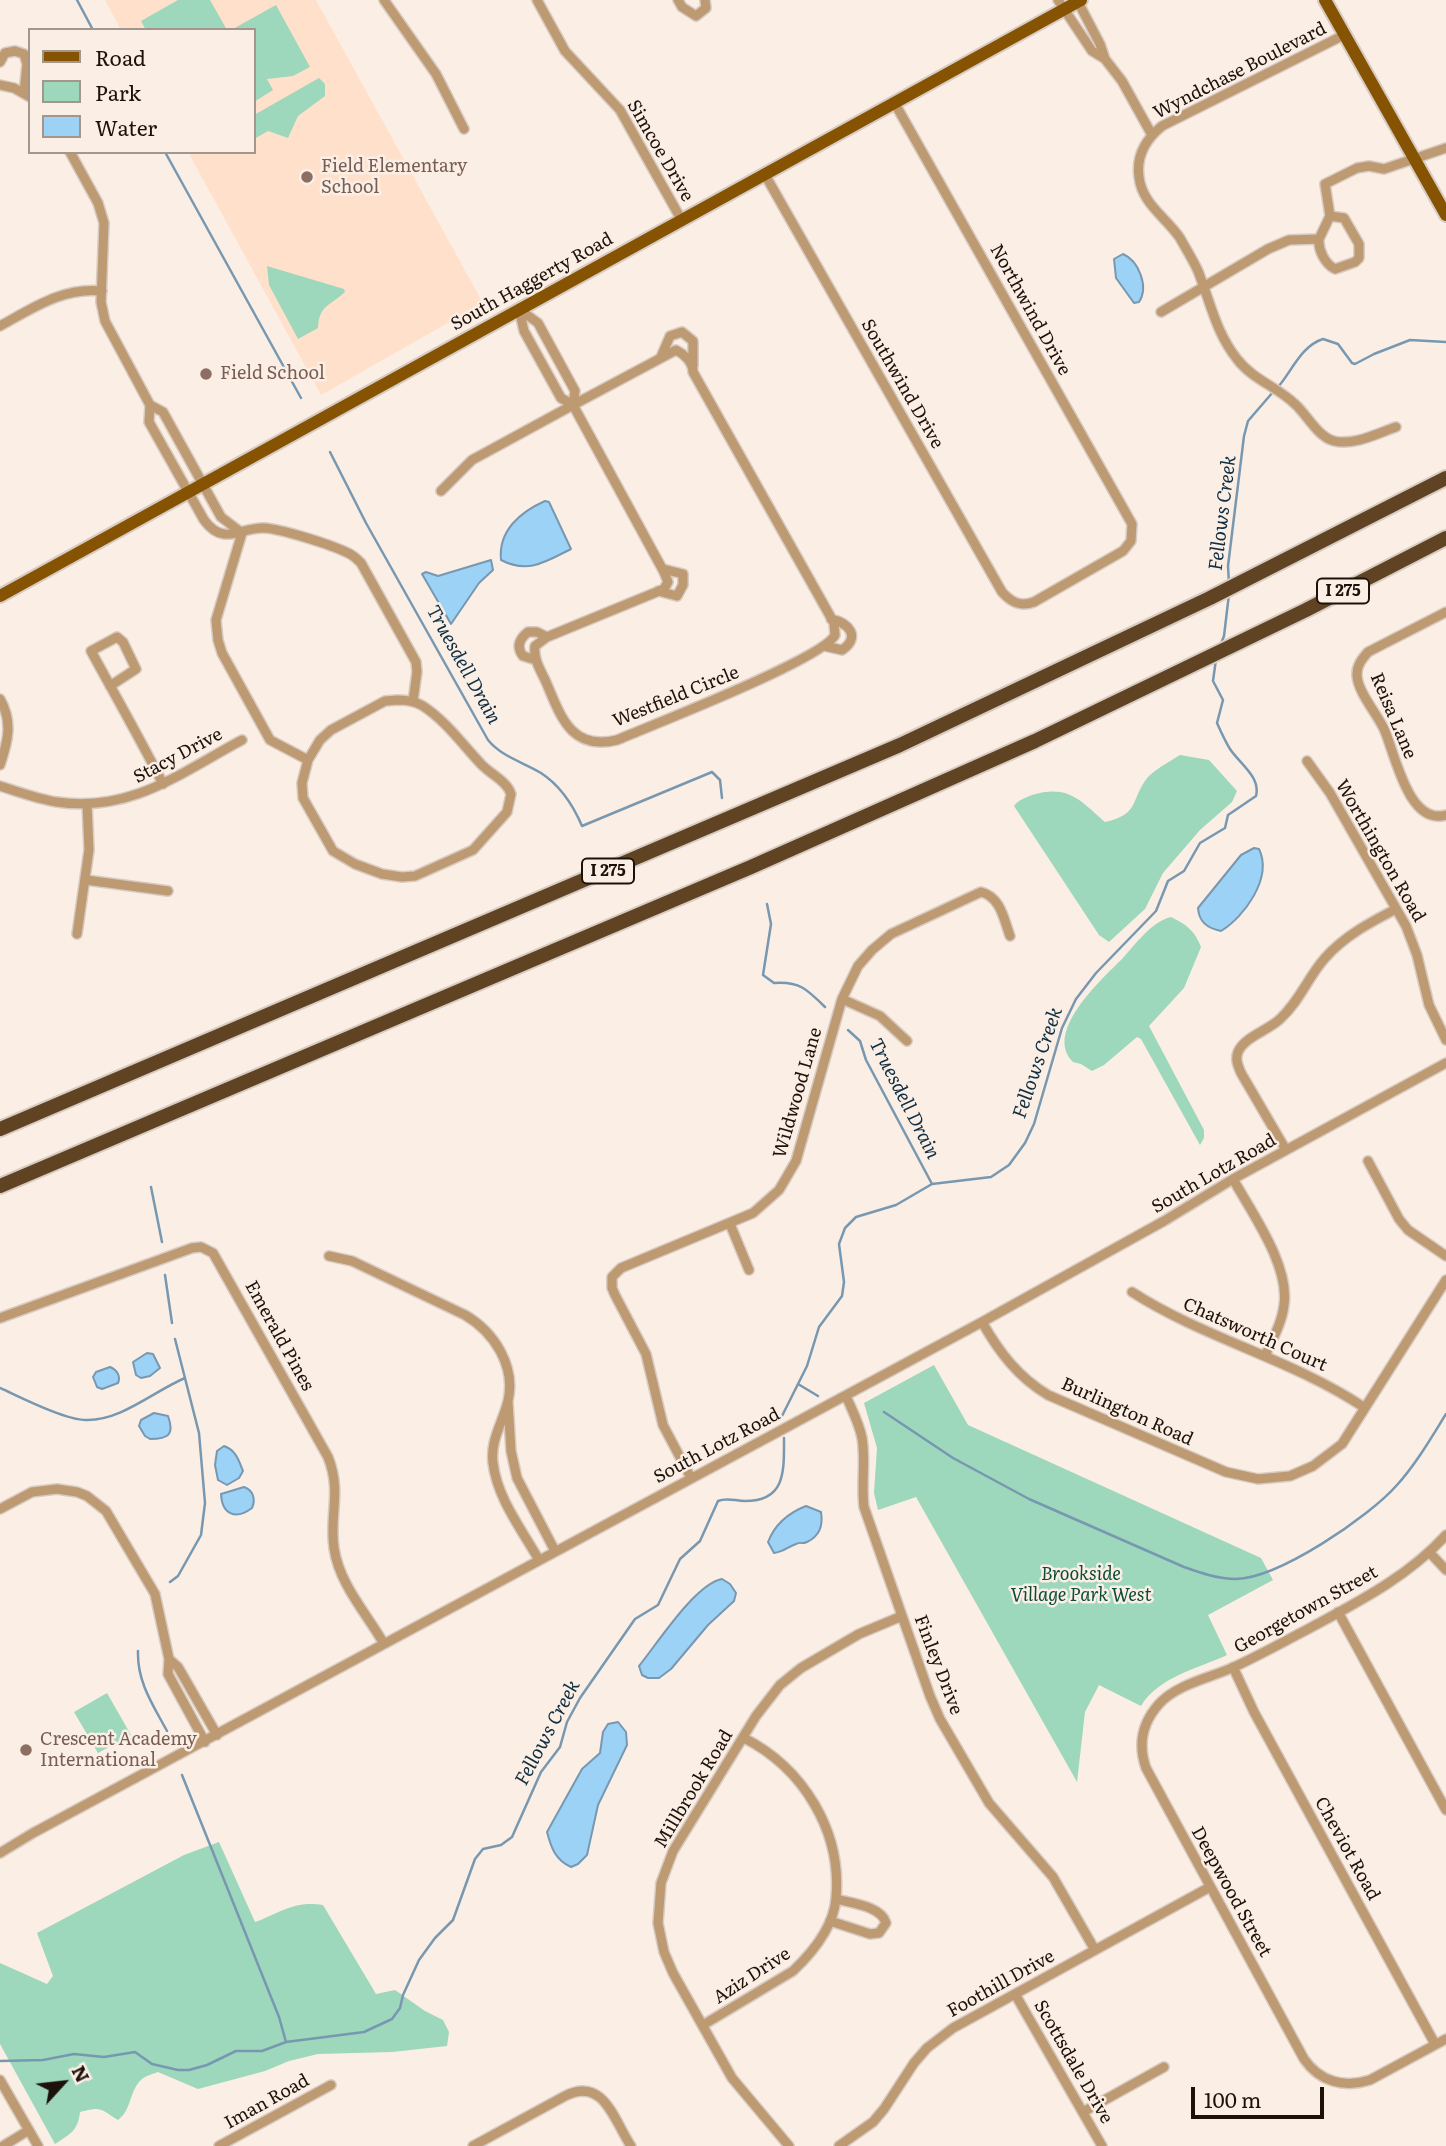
<!DOCTYPE html>
<html>
<head>
<meta charset="utf-8">
<style>
	body { margin:0 }
	#map { position:relative; width:1446px; height:2146px; overflow:hidden; background:#fbeee5; font-family:Literata,serif }
	canvas { display:block }
	.legend { position:absolute; left:28px; top:28px; width:228px; height:126px; box-sizing:border-box; background:#fbeee5; border:2px solid #a2968d; margin:0; padding:9px 12px; list-style:none; font-size:21px; color:#1d120a }
	.legend li { display:flex; align-items:center; gap:14px; height:35px }
	.legend b { width:35px; border:2px solid #a2968d }
	.north { position:absolute; left:28px; top:2048px; width:70px; height:70px; -webkit-text-stroke:5px #fbeee5; paint-order:stroke; rotate:63deg; font-size:19px; font-weight:700; line-height:28px; text-align:center; color:#1d120a }
	.north::after { content:''; display:block; margin:auto; width:24px; height:32px; background:#1d120a; clip-path:polygon(50% 0,100% 100%,50% 72%,0 100%) }
	.scale { position:absolute; left:1191px; top:2087px; width:133px; height:32px; box-sizing:border-box; border:4px solid #1d120a; border-top:0; padding-left:9px; font-size:21px; line-height:24px; white-space:nowrap; color:#1d120a; -webkit-text-stroke:5px #fbeee5; paint-order:stroke }
</style>
</head>
<body>
<div id="map">
<canvas width="1446" height="2146"></canvas>
<ul class="legend">
<li><b style="height:9px;background:#865303"></b>Road</li>
<li><b style="height:19px;background:#9dd7bc"></b>Park</li>
<li><b style="height:19px;background:#9dd2f7"></b>Water</li>
</ul>
<div class="north">N</div>
<div class="scale">100 m</div>
</div>
<script>
const g = document.querySelector('canvas').getContext('2d');
g.lineJoin = 'round';
function fillPath(path, color) { g.fillStyle = color; g.fill(path, 'evenodd'); }
function strokePath(path, color, width, dash) { g.strokeStyle = color; g.lineWidth = width; g.lineCap = dash ? 'butt' : 'round'; g.setLineDash(dash || []); g.stroke(path); }
function write(font, color, halo, rows, align = 'center') {
  g.font = font + ' Literata,serif'; g.lineWidth = 5; g.setLineDash([]); g.textBaseline = 'middle'; g.strokeStyle = halo; g.fillStyle = color; for (const [text, x, y, turn = 0] of rows) {
    g.save(); g.translate(x, y); g.rotate((+turn || 0) * Math.PI / 180); g.textAlign = isNaN(turn) ? turn : align; if (halo) g.strokeText(text, 0, 0); g.fillText(text, 0, 0); g.restore();
  }
}
fillPath(new Path2D(`
	M105,0h211l167,303 -162,92 -133,-243h66v-122h-133z`), '#ffe1cb');
fillPath(new Path2D(`
	M178,0h32l17,30h-81l-5,-9z
	M276,5l34,62 -17,9 -26,3 6,11 -19,12v-72h-23z
	M319,78l6,6v12l-27,20 -10,22 -20,-7 -14,8v-24z
	M267,266l77,23 1,3c-15,14 -26,13 -27,36l-20,11 -29,-54z
	M1180,755l29,5 28,31 -5,11 -32,28 -37,43 -18,36 -36,33 -10,-7 -85,-129c4,-6 11,-8 18,-11 36,-11 48,5 73,27 36,-8 25,-23 43,-45 9,-9 21,-15 32,-22z
	M1171,917c15,7 24,14 30,30l-17,41 -35,38 55,104v8l-4,7 -59,-106 -4,-2 -33,28 -12,6 -11,-7 -8,-2c-30,-30 29,-83 49,-103 13,-14 30,-38 49,-42z
	M934,1365l34,60 293,133 12,22 -65,35 19,40c-28,13 -69,22 -86,51l-42,-21 -14,27 -8,70 -161,-285 -38,13 -4,-17 3,-45 -13,-45z
	M107,1693l24,42 -33,18 -24,-41z
	M219,1842l36,80c25,-9 39,-22 68,-17l53,89 19,-4 30,21 18,9 6,12 -2,14 -55,6 -74,2 -29,7 -24,10 -67,18 -40,-17c-5,2 -13,4 -16,7 -13,11 -10,31 -24,41 -18,-11 -16,-14 -38,-8 -2,19 -10,22 -25,32l-55,-100v-81l47,21 6,-8 -16,-43 147,-78z`), '#9dd7bc');
const water = new Path2D(`
	M1123,254c16,7 26,33 16,48l-5,1 -18,-25 -2,-19z
	M545,501l4,1 22,47c-26,13 -43,25 -70,11 -3,-29 19,-48 44,-59z
	M491,560l2,10 -14,13 -28,41 -29,-50 4,-2 12,4z
	M1254,848l5,1c14,29 -15,68 -38,82 -14,-3 -22,-9 -23,-23l43,-53z
	M147,1353l6,1 7,14 -10,8 -9,2 -5,-3 -3,-13z
	M110,1367c7,3 11,9 8,16l-16,6 -5,-2 -4,-10 3,-5z
	M154,1413l14,3c7,19 0,23 -18,23l-5,-3 -6,-10 2,-6z
	M224,1446c12,4 15,15 19,25l-4,7 -12,7 -9,-5 -3,-15 2,-14z
	M244,1487c9,3 12,12 8,21 -16,12 -30,7 -31,-14z
	M806,1506l15,6c2,12 -1,24 -14,30 -7,3 -4,-1 -11,2 -9,3 -12,8 -22,9l-6,-11c7,-18 20,-29 38,-36z
	M722,1579l8,5 6,9 -2,8 -26,24 -37,44 -12,9h-11l-6,-3 -3,-9c18,-22 56,-82 83,-87z
	M618,1722l8,10 1,13 -29,60 -11,50 -9,9 -7,3c-16,-7 -20,-20 -24,-35l35,-63 18,-16 3,-21 5,-8z`);
fillPath(water, '#9dd2f7');
strokePath(water, '#7798b0', 2);
strokePath(new Path2D(`
	M77,0l16,30
	M165,152l136,246
	M1278,387c14,-16 23,-41 45,-48l15,5 14,19 3,1 19,-10 36,-14 36,2
	M330,452l36,71 122,217c14,17 35,22 53,33 20,13 32,32 41,53l130,-54 8,8 2,18
	M1229,584l-1,-18 16,-130 4,-15 25,-29
	M1220,646l4,-10 5,-42
	M767,904l4,20 -8,51 11,8c25,-2 33,6 51,24
	M848,1030l12,11 6,19 66,124
	M151,1187l11,55
	M165,1275l7,48
	M798,1384l20,12
	M0,1388c20,9 65,32 86,32 35,1 68,-29 99,-42
	M884,1412l69,46 76,41 155,68c17,6 34,12 52,12 43,-1 133,-62 161,-94 19,-21 34,-47 49,-71
	M782,1416l25,-50 12,-39 23,-31 2,-14 -5,-38 6,-16 11,-11 40,-12 36,-21 59,-7 18,-12 16,-22 9,-19 28,-96 14,-29 20,-26 60,-62 12,-30 16,-10 16,-28 25,-15 3,-13 28,-19c5,-19 -17,-33 -26,-47 -5,-8 -9,-17 -13,-26l6,-23 -10,-19 3,-22
	M170,1582l8,-6 23,-41 4,-32 -6,-70 -24,-94
	M138,1651c-1,31 15,54 29,80
	M182,1775l97,242 7,25
	M0,2061l43,-1 31,-6 30,3 31,-5 17,12 26,6h11l18,-5 29,-14h26l24,-9 78,-10 28,-13 8,-11 3,-13 16,-35 16,-22 18,-18 22,-61 8,-10 18,-4 11,-8 29,-65 19,-25 7,-25 13,-24 55,-79 23,-14 22,-46 20,-18 18,-40c9,-4 17,0 27,0 41,0 39,-30 39,-63`), '#7798b0', 2.5);
const minor = new Path2D(`
	M384,0l52,74 28,55
	M537,0l28,51 55,59 61,109
	M678,0l4,7 14,9 10,-8 -1,-8
	M1058,0l34,51 13,8 17,22 30,54
	M1077,0l23,44 5,15
	M1344,35l-182,91c-16,13 -26,30 -23,51 3,27 27,40 41,61 6,11 13,22 18,33 12,30 18,62 39,88 16,21 41,28 59,46 11,10 22,32 38,36 20,5 44,-8 62,-14
	M0,62l5,-9 10,-2 9,3 3,10 -3,29
	M0,85l14,3 16,9
	M70,152l28,51 6,20 -3,79 4,19 45,84 -1,17 55,98c20,27 36,7 60,8 18,1 68,17 84,25 5,2 9,6 13,10l55,99 1,10 -4,29
	M764,173l238,419c9,10 18,15 32,10l89,-51 8,-10 1,-17 -238,-422
	M1319,239l11,-23
	M519,309l19,14 37,68 -2,14
	M519,309l5,22 37,67 12,7
	M1161,312l107,-63 21,-9 30,-1c-1,11 6,25 16,30l20,-7 4,-4v-14l-15,-26 -14,-2 -5,-32 32,-16 12,-2 15,3 62,-21
	M0,326c33,-18 63,-39 102,-35
	M676,350c8,4 17,12 17,22l141,251 1,12c-12,24 -183,90 -218,105 -46,11 -56,-23 -71,-58 -5,-11 -13,-23 -11,-36l12,-9 117,-48 4,-7 -4,-10 -91,-167z
	M661,357l9,-21 12,-4 11,9v25
	M150,405l13,7 58,105 21,16
	M441,491l31,-31 101,-55
	M242,533l-26,87 2,20 4,13 48,87 38,20
	M658,591l19,5 6,-11v-11l-20,-5
	M1446,612l-78,40c-6,7 -12,14 -11,24 1,16 20,38 27,53 11,24 24,97 62,86
	M824,646l18,4c19,-13 7,-27 -11,-31
	M536,660l-13,-4c-7,-9 -4,-17 5,-24h9l10,5
	M110,686l26,-17 -13,-27 -6,-5 -26,14c24,44 49,88 72,133
	M0,699c13,23 8,42 0,66
	M398,700c10,0 17,1 25,6 23,15 40,39 58,58 9,10 26,17 30,30l-4,18 -34,38 -58,26 -13,1 -20,-3 -27,-10 -22,-13 -30,-53 -1,-15 6,-23 12,-20 11,-10 54,-29z
	M1307,761l23,32 76,133 11,29 12,50 17,35
	M0,786c19,6 38,13 57,16 74,11 123,-29 185,-62
	M86,880l82,11
	M77,934l12,-84 -2,-46
	M842,999l38,17 27,25
	M1286,1150l-45,-77c-3,-7 -6,-14 -3,-21 6,-15 31,-22 42,-33 20,-18 28,-42 45,-61 19,-22 46,-36 71,-49
	M1368,1161l31,58 9,11 38,26
	M1233,1179c19,34 57,87 51,126 -2,18 -12,35 -19,51
	M730,1224l19,46
	M329,1256l23,5 113,54c29,17 51,51 43,86 -5,21 -18,39 -15,62 4,35 29,67 46,97
	M1132,1292c73,47 160,67 233,116
	M0,1318l192,-70 9,-1 12,6 115,204c14,35 1,58 6,91 5,36 33,66 50,96
	M982,1322c17,30 36,55 66,73l178,77 32,7 32,-3 23,-10 29,-22 104,-164
	M846,1396c6,14 13,27 16,42 4,23 -1,46 2,69l66,189 10,23 49,84 64,74 42,73
	M508,1402l3,49 6,27 38,73
	M691,1478l-28,-53 -17,-71 -31,-59 -3,-7v-11l9,-9 132,-55 26,-23 17,-29 46,-162 16,-33 14,-16 19,-16 90,-42c20,5 23,28 29,44
	M0,1509l32,-17 25,-3 20,3 10,4 19,15 49,83 14,65 -1,15 37,68
	M1446,1535c-37,41 -88,67 -136,93 -25,13 -50,27 -76,39 -24,11 -57,17 -75,37 -17,19 -21,41 -13,64l158,291c16,23 40,29 66,21l76,-41
	M1430,1553l16,17
	M1338,1612l108,198
	M169,1659l9,8 39,68
	M1233,1667l21,45 181,332
	M0,1853l33,-20 949,-511 182,-101 69,-42 213,-116
	M830,1921l40,13 9,-1 7,-10c-5,-17 -35,-20 -50,-24
	M1015,1994l87,152
	M703,2025l90,-54c20,-19 41,-45 43,-73 6,-67 -33,-130 -92,-160
	M0,2080l38,66
	M1083,2112l81,-45
	M3,2146l26,-16
	M219,2146l112,-61
	M473,2146l92,-50c39,-20 49,25 66,50
	M789,2146l-57,-68 -59,-105 -9,-21 -6,-29 3,-40 12,-32 83,-135 24,-31 21,-17 58,-34 43,-18
	M839,2146l34,-24 11,-13 30,-46 13,-15 26,-20 257,-141`);
const major = new Path2D(`
	M1325,0l121,215
	M0,596l1081,-596`);
const highway = new Path2D(`
	M0,1129l900,-384 310,-147 236,-120
	M0,1186l751,-319 284,-126 271,-131 140,-72`);
strokePath(minor, '#d7cbc2', 12);
strokePath(major, '#d7cbc2', 16);
strokePath(highway, '#d7cbc2', 18);
strokePath(minor, '#be9a72', 9);
strokePath(major, '#865303', 12);
strokePath(highway, '#5f4322', 14);
for (const [x, y, r, color] of [
	[307,177,7,"#8d6e63"],
	[206,374,7,"#8d6e63"],
	[26,1750,7,"#8d6e63"]
]) { const dot = new Path2D(); dot.arc(x, y, r, 0, 2 * Math.PI); g.fillStyle = color; g.fill(dot); strokePath(dot, '#fbeee5', 2.5); }
for (const [x, y, w] of [
	[1343,591,52],
	[608,871,52]
]) { const box = new Path2D(); box.roundRect(x - w / 2, y - 12.5, w, 25, 5); g.fillStyle = '#fbeee5'; g.fill(box); strokePath(box, '#1d120a', 2); }
write('bold 16px', '#1d120a', null, [
	["I 275",1343,591],
	["I 275",608,871]
]);
write('18px', '#1d120a', '#fbeee5', [
	["Wyndchase Boulevard",1240,71,-27],
	["Simcoe Drive",660,151,60],
	["South Haggerty Road",532,282,-29],
	["Northwind Drive",1030,310,61],
	["Southwind Drive",902,384,60],
	["Westfield Circle",676,697,-22],
	["Reisa Lane",1393,716,67],
	["Stacy Drive",178,756,-28],
	["Worthington Road",1380,851,60],
	["Wildwood Lane",798,1093,-74],
	["South Lotz Road",1214,1174,-30],
	["Chatsworth Court",1255,1335,24],
	["Emerald Pines",279,1336,61],
	["Burlington Road",1127,1412,24],
	["South Lotz Road",717,1446,-28],
	["Georgetown Street",1306,1610,-29],
	["Finley Drive",938,1665,69],
	["Millbrook Road",694,1789,-59],
	["Cheviot Road",1347,1849,61],
	["Deepwood Street",1231,1892,61],
	["Aziz Drive",752,1976,-33],
	["Foothill Drive",1001,1984,-29],
	["Scottsdale Drive",1073,2062,60],
	["Iman Road",267,2102,-29]
]);
write('18px', '#785e54', '#fbeee5', [
	["Field Elementary",321,167],
	["School",321,188],
	["Field School",220,374],
	["Crescent Academy",40,1740],
	["International",40,1761]
], 'left');
write('italic 18px', '#094d37', '#fbeee5', [
	["Brookside",1081,1575],
	["Village Park West",1081,1596]
]);
write('italic 19px', '#102e41', '#fbeee5', [
	["Fellows Creek",1223,513,-83],
	["Truesdell Drain",463,665,61],
	["Fellows Creek",1038,1063,-71],
	["Truesdell Drain",904,1099,63],
	["Fellows Creek",548,1733,-62]
]);
</script>
</body>
</html>
